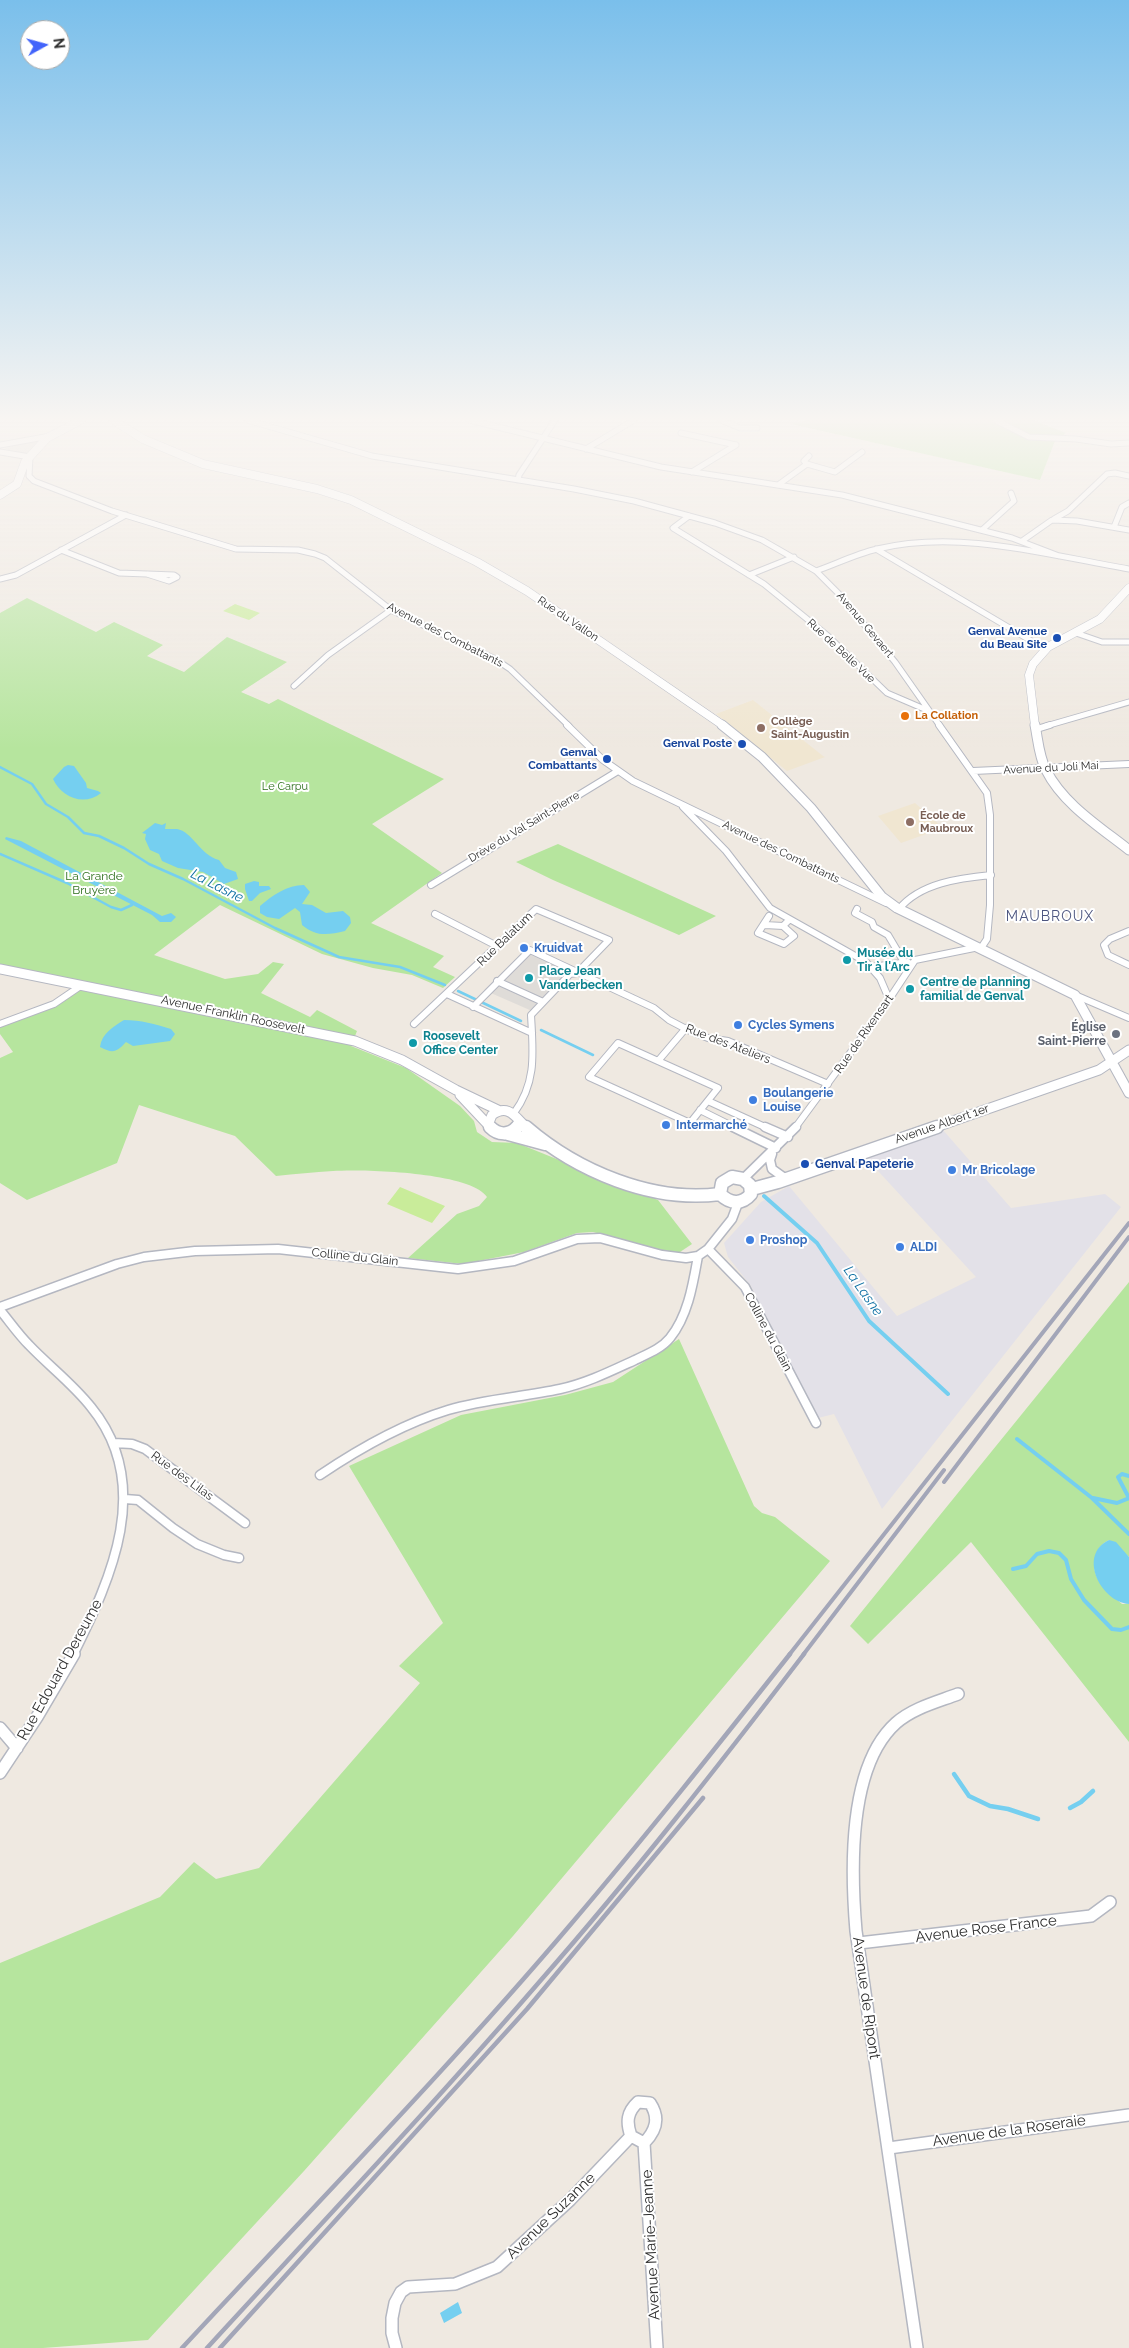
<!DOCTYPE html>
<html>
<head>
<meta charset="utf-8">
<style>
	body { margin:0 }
	#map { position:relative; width:1129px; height:2348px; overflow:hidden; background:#efe9e1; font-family:Raleway,sans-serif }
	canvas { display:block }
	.north { position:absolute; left:20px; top:20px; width:50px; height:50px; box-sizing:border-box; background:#fff; border:1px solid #ababab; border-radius:50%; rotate:83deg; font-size:14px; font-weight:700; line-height:20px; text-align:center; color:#2e2e2e }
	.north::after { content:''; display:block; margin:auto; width:18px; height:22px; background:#4264fb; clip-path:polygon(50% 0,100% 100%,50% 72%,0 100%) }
</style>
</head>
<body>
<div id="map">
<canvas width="1129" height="2348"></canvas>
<div class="north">N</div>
</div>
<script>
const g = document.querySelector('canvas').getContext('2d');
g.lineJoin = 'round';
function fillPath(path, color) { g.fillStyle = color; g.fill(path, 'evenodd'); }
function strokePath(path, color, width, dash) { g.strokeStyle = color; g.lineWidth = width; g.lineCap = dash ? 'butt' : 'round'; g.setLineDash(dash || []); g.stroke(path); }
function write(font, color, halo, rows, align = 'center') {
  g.font = font + ' Raleway,sans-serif'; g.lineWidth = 4; g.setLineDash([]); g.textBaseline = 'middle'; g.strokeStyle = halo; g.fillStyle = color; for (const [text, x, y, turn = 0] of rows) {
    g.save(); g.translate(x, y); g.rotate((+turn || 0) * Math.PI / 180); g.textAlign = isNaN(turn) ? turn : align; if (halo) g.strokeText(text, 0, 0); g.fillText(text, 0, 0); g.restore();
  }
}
fillPath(new Path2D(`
	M943,1130l68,78 94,-14 16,13 -239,302 -48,-95 -16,4 -67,-132 -23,-29 -4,-14 37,-41 28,-16 108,130 79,-39 -110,-119z`), '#e3e1e8');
fillPath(new Path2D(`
	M753,700l70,56 2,1 -38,14 -71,-57z
	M915,803l28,25 -42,15 -23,-27z`), '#f0e6d1');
fillPath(new Path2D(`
	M807,420h226l33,13 -11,8 -15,39 -249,-56z
	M27,598l69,34 18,-10 49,23 -16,11 37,16 43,-35 60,25 -46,30 28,12 9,-5 166,80 -72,45 70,49 -71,50 73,33 -11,11 22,10 -12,11 -31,-13 -39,-7 -51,-14 -102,-49 -66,50 71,24 33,-5 15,-12 11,2 -23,29 49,24 7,-7 40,21 -6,15 55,22 54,38 14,15 3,11 15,10 25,1 141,57 34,44 -15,10 -84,-22 -16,1 -53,19 -61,12 -55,-6 49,-44 22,-8 8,-9c-16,-25 -124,-28 -154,-26 -19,1 -38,3 -57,5l-41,-40 -96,-31 -22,58 -90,37 -27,-17v-125l13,-6 -13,-18v-10l52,-20 30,-19 -82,-16v-356z
	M558,844l158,72 -37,19 -126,-55 -37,-18z
	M1129,1282v275l-20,-17c-15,7 -19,27 -10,41 6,8 15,16 23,23h7v138l-158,-200 -103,102 -18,-18z
	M679,1339l75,167 8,7 13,4 55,44 -317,375 -209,235 -156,169 -105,8h-43v-385l160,-66 34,-35 22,17 43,-11 161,-185 -21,-17 44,-43 -94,-157 112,-51 104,-20 48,-13z`), '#b6e59e');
fillPath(new Path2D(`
	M235,604l25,9 -11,7 -26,-9z
	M400,1187l45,19 -13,17 -45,-19z`), '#c9ec9a');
fillPath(new Path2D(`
	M42,439l-15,15 -7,1 -16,-7z
	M528,947l44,20 -40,44 -48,-21z`), '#dfdcd8');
fillPath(new Path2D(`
	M68,765l6,1 12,17 1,5 11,3 3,2c-17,14 -40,4 -48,-14l11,-12z
	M155,823l7,2 4,-2 -1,6c4,0 9,0 12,0 15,2 24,27 42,31l6,8 11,4 2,7 -14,5 -21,-12 -25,-4 -16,-7 -3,-7 -9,-4 -5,-11 1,-5 -4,-1z
	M6,837l15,4 141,75 9,-3 5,4 -5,5h-11l-8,-7 -147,-76z
	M254,881l5,1v4h10l2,3 -11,4 -8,8h-3l-4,-12v-5z
	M304,885l6,7 -8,12 10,1 14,8 17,-2 7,6 1,6 -6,8c-17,4 -29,6 -43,-6l-2,-13 -5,-4 -16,11 -12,-2 -7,-4v-7c13,-11 27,-21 44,-21z
	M124,1020c17,0 31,4 47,9l4,5 -5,7 -37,5 -7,-4c-9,10 -13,12 -26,5 2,-14 13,-20 24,-27z
	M1109,1540l7,2 13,15v47c-28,-2 -52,-49 -20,-64z
	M458,2302l4,11 -18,10 -4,-10z`), '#75cff0');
strokePath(new Path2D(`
	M0,767l32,17 14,20 22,13 16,16 15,3 25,12 25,16 34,15 92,49 64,29 61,10 45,18
	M0,854l67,29 44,24 10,3 11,-5
	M458,991l63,30
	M541,1030l52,25`), '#75cff0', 2.5);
strokePath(new Path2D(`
	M764,1196l53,47 52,78 79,73
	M1017,1439l75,59 37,36
	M1129,1476l-7,-2 -4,3 11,21
	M1093,1498l24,5 12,-5
	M1013,1569l13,-3 11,-12 12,-3 10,2 7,7 5,19 13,21 28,29 9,1 8,-3`), '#75cff0', 4);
strokePath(new Path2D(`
	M954,1774l15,22 21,10 18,3 30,10
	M1070,1808l11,-6 12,-11`), '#75cff0', 4.5);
const streetFar3 = new Path2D(`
	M247,420l125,36 202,33 60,12 81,22 47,17 54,31 23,23 56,68 45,64
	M469,420l192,47 181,28 170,43 47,18
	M721,420l19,8h17
	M995,420l34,17 47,2 35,5 18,-1
	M681,433l55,12
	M0,445l50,-9
	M586,449l48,-29
	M0,452l30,5 -1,19 5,5 78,30 124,38 62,1 17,4 10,4 66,52 104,49 15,10 59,57
	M807,464l-3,-3 5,-5
	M692,472l44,-27
	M518,480l1,-5 36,-55
	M778,485l29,-21 28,8 27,-20
	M689,516l-16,12 91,56 64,52 59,57 42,18
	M1054,519l14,-8 39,-37 8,-1 14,3
	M1114,527l8,-20 7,-4
	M982,530l32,-29 -3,-8
	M1022,541l30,-21 25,1 52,9
	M876,549l169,100
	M61,550l58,23 28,1
	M816,571c20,-7 40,-17 61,-22 83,-20 170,6 252,20
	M147,574l27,1 3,2 -8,4z
	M749,575l45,-18
	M0,579l16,-4 110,-60
	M1076,633l26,9h27
	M294,686l34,-31 63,-45
	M1046,726l83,-24`);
const streetFar2 = new Path2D(`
	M567,725l36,35 30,21 253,122
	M939,725l48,68 3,22v90l-3,34 -6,9
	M1037,729l13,-4
	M973,771l156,-7
	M683,807l43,44 44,57 96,54 14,16 9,21
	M431,885l187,-114
	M857,909l-2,4 17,9 2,5 14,8 16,27
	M899,909c21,-26 61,-31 92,-34
	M435,914l62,32
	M769,916l-11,17 26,11 10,-8 -11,-10 6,-6
	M765,925l18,1
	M1129,931l-19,8 -6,6 4,10 21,10
	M872,967l36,-5
	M497,981l46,21
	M447,994l85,39
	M1075,995l54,23
	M473,1007l57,-57 124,58 15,12 19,10 20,8 20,3 100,43
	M0,1024l54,-20 28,-19
	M414,1024l122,-115 73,31 -32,33 -7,1 -39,41c2,37 6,67 -17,98
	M618,1043l100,45 -28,35 -101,-46z
	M658,1061l28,-33
	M708,1101l59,27
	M700,1110l36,18
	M795,1128l89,-121 31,-47 64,-13`);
const streetFar1 = new Path2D(`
	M733,1127l43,21
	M765,1127l23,10
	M772,1154l-2,6 2,9 14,10
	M743,1179l53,-52
	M708,1249l37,38 71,136
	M0,1307l117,-43 27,-7 51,-6 83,-2 180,20 56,-8 63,-22 23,-1 62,17 24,3 12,-2 10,-7 24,-30 6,-16
	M0,1310c10,12 18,24 29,35 20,21 44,39 62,62 63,77 21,170 -18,248
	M114,1443l18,1 13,5 100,74
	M320,1475c40,-27 82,-51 128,-65 37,-11 75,-13 112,-21 27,-6 51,-18 75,-29 12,-6 26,-11 35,-22 18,-22 23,-54 28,-82
	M125,1499l13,1 35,28 24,16 27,11 15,3`);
const street = new Path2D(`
	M0,1728l17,20
	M0,1773l37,-56 37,-63
	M859,1943l232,-27 19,-14
	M638,2102l12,1c10,15 6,28 -6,40l-13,-7c-5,-14 -4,-24 7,-34z
	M644,2143l13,205
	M889,2148l240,-33
	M396,2348l-4,-15v-15l3,-15 6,-11 7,-5 47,-3 42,-17 73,-67 61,-64
	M917,2348l-61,-417c-5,-59 -9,-164 40,-208 17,-15 41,-21 62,-29`);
const secondaryFar2 = new Path2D(`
	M113,420l30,19 60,25 114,25 34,11 126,62 50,29 197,135
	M0,495l17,-11 8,-22 22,-24 34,-18
	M1035,726l-6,-51 4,-11 15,-17 52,-28 29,-31`);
const secondaryFar1 = new Path2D(`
	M722,725l40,32 49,51 71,89 15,11 178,87 54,98
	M1035,725c3,15 4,32 11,45 17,34 54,57 83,80
	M0,969l355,72 47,19 54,30 44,21
	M460,1095l31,33
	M488,1125l4,-10c17,-12 24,3 35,13
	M516,1128l3,-8
	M933,1128l166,-58 30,-20`);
const secondary = new Path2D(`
	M490,1127c8,8 19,9 27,0
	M526,1127c51,44 126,76 194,67
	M508,1134l37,10
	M732,1177l11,2 7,6 1,9c-9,11 -21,10 -31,0l2,-11z
	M752,1189l26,-7 159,-55`);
strokePath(streetFar3, '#b4b7c1', 7);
strokePath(streetFar2, '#b4b7c1', 8);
strokePath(streetFar1, '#b4b7c1', 11);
strokePath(street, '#b4b7c1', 14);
strokePath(secondaryFar2, '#b4b7c1', 9);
strokePath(secondaryFar1, '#b4b7c1', 11);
strokePath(secondary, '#b4b7c1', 15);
strokePath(streetFar3, '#fff', 5);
strokePath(streetFar2, '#fff', 6);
strokePath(streetFar1, '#fff', 8);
strokePath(street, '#fff', 11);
strokePath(secondaryFar2, '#fff', 8);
strokePath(secondaryFar1, '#fff', 9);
strokePath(secondary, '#fff', 12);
strokePath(new Path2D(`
	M944,1482l185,-245
	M789,1655l340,-432
	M803,1655l141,-185`), '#a3a6b8', 4);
strokePath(new Path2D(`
	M182,2348c130,-140 265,-278 389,-424 75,-88 147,-179 219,-270
	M207,2348c112,-122 226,-243 334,-368 92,-105 178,-215 263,-326
	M220,2348l307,-339 176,-211`), '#a3a6b8', 4.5);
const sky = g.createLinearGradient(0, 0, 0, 749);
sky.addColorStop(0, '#7abfeb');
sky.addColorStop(0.56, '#f8f5f2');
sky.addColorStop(1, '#f8f5f200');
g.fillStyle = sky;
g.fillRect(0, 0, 1129, 749);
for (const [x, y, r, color] of [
	[1057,638,5,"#1a4fb4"],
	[905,716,5,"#e8710a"],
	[761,728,5,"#8d6e63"],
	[742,744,5,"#1a4fb4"],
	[607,759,5,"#1a4fb4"],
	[910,822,5,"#8d6e63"],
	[524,948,5,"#3f7fe0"],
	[847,960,5,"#0f9aa8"],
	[529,978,5,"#0f9aa8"],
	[910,989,5,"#0f9aa8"],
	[738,1025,5,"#3f7fe0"],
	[1116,1034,5,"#6b7280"],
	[413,1043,5,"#0f9aa8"],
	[753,1100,5,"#3f7fe0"],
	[666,1125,5,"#3f7fe0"],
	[805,1164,5,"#1a4fb4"],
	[952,1170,5,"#3f7fe0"],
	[750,1240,5,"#3f7fe0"],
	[900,1247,5,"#3f7fe0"]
]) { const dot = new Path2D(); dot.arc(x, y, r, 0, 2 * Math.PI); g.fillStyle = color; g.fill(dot); strokePath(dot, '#fff', 2); }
write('11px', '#2e2e2e', '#fff', [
	["Rue du Vallon",568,619,34],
	["Avenue Gevaert",865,625,50],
	["Avenue des Combattants",445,635,27],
	["Rue de Belle Vue",841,651,43],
	["Avenue du Joli Mai",1051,768,-3],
	["Drève du Val Saint-Pierre",524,827,-31],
	["Avenue des Combattants",781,852,26]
]);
write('bold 11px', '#164399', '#fff', [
	["Genval Avenue",1047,632],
	["du Beau Site",1047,645],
	["Genval Poste",732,744],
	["Genval",597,753],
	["Combattants",597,766]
], 'right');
write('bold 11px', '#c56008', '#fff', [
	["La Collation",915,716]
], 'left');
write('bold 11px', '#785e54', '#fff', [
	["Collège",771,722],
	["Saint-Augustin",771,735],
	["École de",920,816],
	["Maubroux",920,829]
], 'left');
write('11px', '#2c6e1b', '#fff', [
	["Le Carpu",285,787]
]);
write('12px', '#2c6e1b', '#fff', [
	["La Grande",94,876],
	["Bruyère",94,890]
]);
write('12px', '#2e2e2e', '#fff', [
	["Rue Balatum",505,939,-44],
	["Avenue Franklin Roosevelt",233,1015,12],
	["Rue de Rixensart",864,1034,-55],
	["Rue des Ateliers",728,1044,21],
	["Avenue Albert 1er",942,1124,-19],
	["Colline du Glain",355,1257,6],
	["Colline du Glain",768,1332,62],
	["Rue des Lilas",182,1476,36]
]);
write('bold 12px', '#366cbe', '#fff', [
	["Kruidvat",534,948],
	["Cycles Symens",748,1025],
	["Boulangerie",763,1093],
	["Louise",763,1107],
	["Intermarché",676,1125],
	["Mr Bricolage",962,1170],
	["Proshop",760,1240],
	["ALDI",910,1247]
], 'left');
write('bold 12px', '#0d838f', '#fff', [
	["Musée du",857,953],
	["Tir à l'Arc",857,967],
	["Place Jean",539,971],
	["Vanderbecken",539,985],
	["Centre de planning",920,982],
	["familial de Genval",920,996],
	["Roosevelt",423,1036],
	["Office Center",423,1050]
], 'left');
write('bold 12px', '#5b616d', '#fff', [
	["Église",1106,1027],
	["Saint-Pierre",1106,1041]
], 'right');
write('bold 12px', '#164399', '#fff', [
	["Genval Papeterie",815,1164]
], 'left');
write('italic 14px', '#0d6fa3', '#fff', [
	["La Lasne",217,886,27],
	["La Lasne",863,1291,55]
]);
g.letterSpacing = '1px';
write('14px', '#4d5680', '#fff', [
	["MAUBROUX",1050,917]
]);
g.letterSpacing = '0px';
write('15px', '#2e2e2e', '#fff', [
	["Rue Edouard Dereume",60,1670,-61],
	["Avenue Rose France",986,1929,-7],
	["Avenue de Ripont",866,1998,82],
	["Avenue de la Roseraie",1009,2131,-8],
	["Avenue Suzanne",551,2216,-44],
	["Avenue Marie-Jeanne",651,2245,-93]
]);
</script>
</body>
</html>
